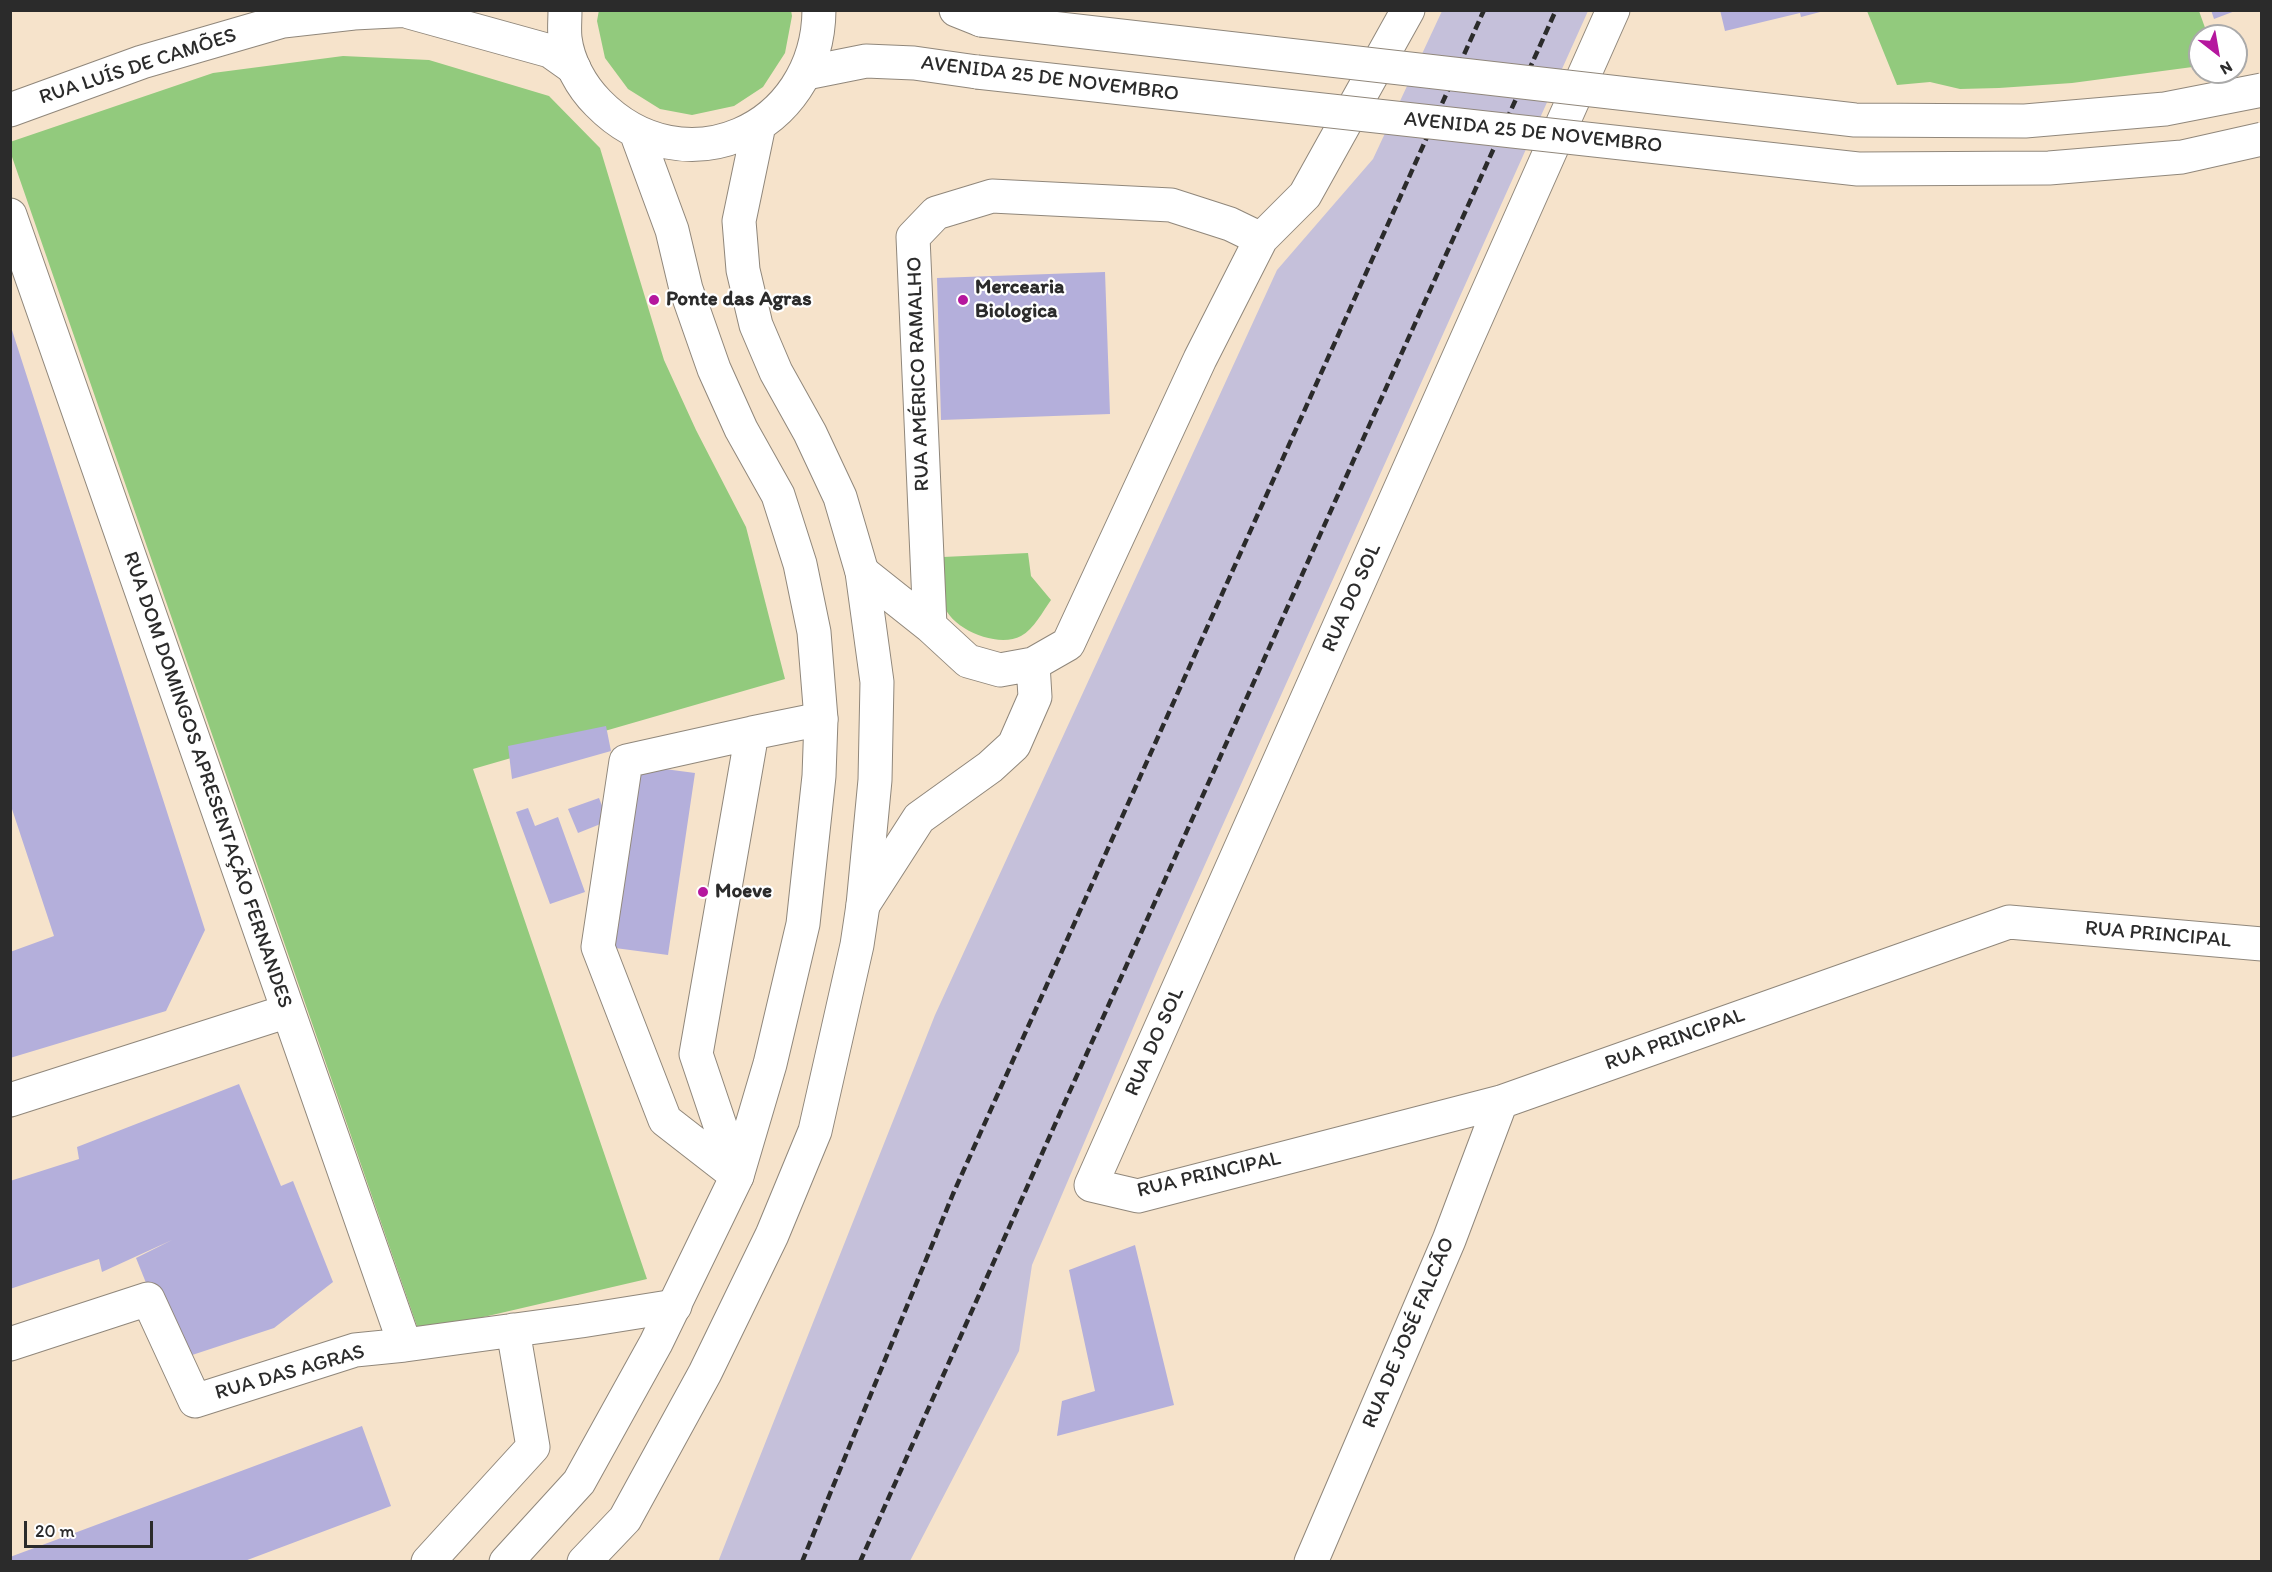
<!DOCTYPE html>
<html>
<head>
<meta charset="utf-8">
<style>
	body { margin:0 }
	#map { position:relative; width:2272px; height:1572px; overflow:hidden; background:#f6e3cb; font-family:Itim,sans-serif }
	canvas { display:block }
	.frame { position:absolute; inset:0; border:12px solid #2b2b2b; pointer-events:none }
	.north { position:absolute; left:2188px; top:24px; width:60px; height:60px; box-sizing:border-box; background:#fff; border:2px solid #aaa; border-radius:50%; rotate:149deg; font-size:16px; font-weight:700; line-height:24px; text-align:center; color:#2b2b2b }
	.north::after { content:''; display:block; margin:auto; width:21px; height:27px; background:#b5179e; clip-path:polygon(50% 0,100% 100%,50% 72%,0 100%) }
	.scale { position:absolute; left:24px; top:1521px; width:129px; height:27px; box-sizing:border-box; border:3px solid #2b2b2b; border-top:0; padding-left:8px; font-size:18px; line-height:21px; white-space:nowrap; color:#2b2b2b; -webkit-text-stroke:4px #fff; paint-order:stroke }
</style>
</head>
<body>
<div id="map">
<canvas width="2272" height="1572"></canvas>
<div class="frame"></div>
<div class="north">N</div>
<div class="scale">20 m</div>
</div>
<script>
const g = document.querySelector('canvas').getContext('2d');
g.lineJoin = 'round';
function fillPath(path, color) { g.fillStyle = color; g.fill(path, 'evenodd'); }
function strokePath(path, color, width, dash) { g.strokeStyle = color; g.lineWidth = width; g.lineCap = dash ? 'butt' : 'round'; g.setLineDash(dash || []); g.stroke(path); }
function write(font, color, halo, rows, align = 'center') {
  g.font = font + ' Itim,sans-serif'; g.lineWidth = 4.5; g.setLineDash([]); g.textBaseline = 'middle'; g.strokeStyle = halo; g.fillStyle = color; for (const [text, x, y, turn = 0] of rows) {
    g.save(); g.translate(x, y); g.rotate((+turn || 0) * Math.PI / 180); g.textAlign = isNaN(turn) ? turn : align; if (halo) g.strokeText(text, 0, 0); g.fillText(text, 0, 0); g.restore();
  }
}
fillPath(new Path2D(`
	M1442,11h146l-429,956 -127,298 -13,86 -109,210 -192,1 217,-547 342,-745 96,-111z`), '#c5c0da');
fillPath(new Path2D(`
	M599,10h192l1,6 -7,37 -22,34 -29,19 -42,9 -32,-6 -32,-20 -23,-31 -8,-37z
	M1867,11h332l9,25h-8v30l-128,17 -73,5 -39,1 -30,-7 -33,3z
	M343,56l86,4 120,36 51,52 64,212 32,70 50,97 39,152 -312,90 174,510 -228,53 -408,-1178 -1,-12 203,-69z
	M1028,553l3,23 20,24c-8,11 -17,29 -30,36 -24,13 -75,-8 -79,-37 -2,-13 1,-29 1,-42z`), '#92ca7d');
fillPath(new Path2D(`
	M1720,10h104v1l-23,6 -1,-4 -75,18z
	M2211,10h24v1l-21,8z
	M1105,272l5,142 -169,6 -4,-142z
	M11,327l194,603 -39,81 -156,47v-106l44,-16 -44,-133z
	M606,726l5,25 -99,28 -4,-33z
	M642,766l53,7 -27,182 -53,-7z
	M599,798l9,23 -30,12 -10,-24z
	M528,808l7,18 23,-9 27,75 -35,12 -34,-92z
	M239,1084l42,102 12,-5 40,101 -59,46 -97,32 -41,-102 36,-18 -70,32 -3,-13 -89,30v-108l69,-22 -2,-12z
	M1135,1245l39,160 -117,31 5,-35 33,-10 -26,-121z
	M362,1426l29,80 -149,56h-232v-5z`), '#b4afdb');
const minor = new Path2D(`
	M956,10l25,10
	M1613,10l-522,1175 47,11 363,-94 508,-180 253,22
	M409,12l141,39 24,17
	M806,73l60,-12 48,2 63,9
	M10,110l132,-48 141,-41 71,-8 59,-3
	M10,215l395,1130
	M1261,239l-31,-15 -59,-19 -179,-9 -56,17 -23,24 17,389 38,35 32,9 33,-6 35,-20 132,-285 61,-120 44,-44 103,-185
	M862,572l68,54
	M863,905l56,-87 71,-51 24,-22 21,-48 -2,-33
	M10,1100l278,-89
	M737,1176l-72,-56 -67,-173 28,-186 126,-28
	M737,1176l-41,-122 56,-321 69,-14
	M10,1344l138,-45 47,102 160,-51 50,-5 176,-24 94,-15
	M428,1562l105,-115 -20,-117
	M1311,1562l138,-322 52,-138`);
const major = new Path2D(`
	M565,10c0,10 -1,19 0,28 3,24 16,48 33,65 85,87 220,28 221,-93
	M506,1562l73,-80 77,-139 81,-167 33,-112 33,-140 16,-148 2,-57 -7,-87 -14,-68 -22,-69 -37,-66 -27,-60 -28,-80 -14,-59 -36,-98
	M584,1562l41,-43 80,-146 67,-138 43,-104 42,-186 6,-40 12,-125 2,-98 -15,-110 -22,-75 -30,-64 -34,-61 -20,-47 -13,-55 -4,-49 20,-96`);
strokePath(minor, '#90877b', 35);
strokePath(major, '#90877b', 35);
strokePath(minor, '#fff', 33);
strokePath(major, '#fff', 33);
strokePath(new Path2D(`
	M802,1562l151,-368 531,-1184
	M860,1562l205,-460 491,-1092`), '#2b2b2b', 4.5, [9, 4.5]);
const minorBridge = new Path2D(`
	M981,20l874,100 170,1 140,-12 97,-19
	M977,72l881,97 191,-1 133,-11 80,-18`);
strokePath(minorBridge, '#90877b', 35, []);
strokePath(minorBridge, '#fff', 33);
for (const [x, y, r, color] of [
	[654,300,6,"#b5179e"],
	[963,300,6,"#b5179e"],
	[703,892,6,"#b5179e"]
]) { const dot = new Path2D(); dot.arc(x, y, r, 0, 2 * Math.PI); g.fillStyle = color; g.fill(dot); strokePath(dot, '#fff', 2); }
write('21px', '#2b2b2b', '#fff', [
	["RUA LUÍS DE CAMÕES",138,67,-18],
	["AVENIDA 25 DE NOVEMBRO",1050,79,7],
	["AVENIDA 25 DE NOVEMBRO",1533,133,6],
	["RUA AMÉRICO RAMALHO",919,374,-92],
	["RUA DO SOL",1352,598,-66],
	["RUA DOM DOMINGOS APRESENTAÇÃO FERNANDES",207,780,71],
	["RUA PRINCIPAL",2158,935,5],
	["RUA PRINCIPAL",1675,1040,-20],
	["RUA DO SOL",1155,1042,-66],
	["RUA PRINCIPAL",1209,1175,-13],
	["RUA DE JOSÉ FALCÃO",1409,1333,-67],
	["RUA DAS AGRAS",290,1373,-16]
]);
write('bold 21px', '#2b2b2b', '#fff', [
	["Mercearia",975,288],
	["Biologica",975,312],
	["Ponte das Agras",666,300],
	["Moeve",715,892]
], 'left');
</script>
</body>
</html>
